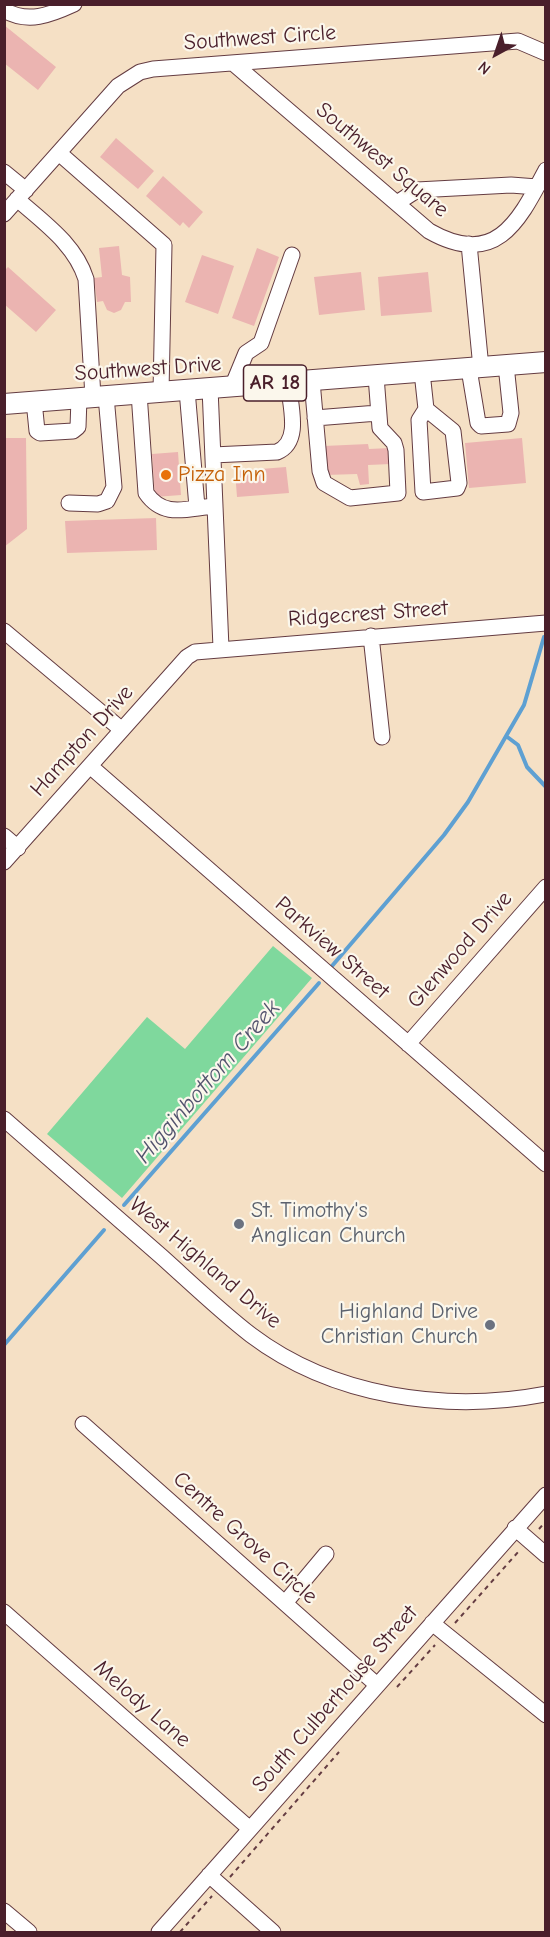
<!DOCTYPE html>
<html>
<head>
<meta charset="utf-8">
<style>
	body { margin:0 }
	#map { position:relative; width:550px; height:1937px; overflow:hidden; background:#f5e0c5; font-family:"Comic Neue",sans-serif }
	canvas { display:block }
	.frame { position:absolute; inset:0; border:6px solid #4a1f2b; pointer-events:none }
	.north { position:absolute; left:466px; top:24px; width:60px; height:60px; -webkit-text-stroke:4px #fbf7ec; paint-order:stroke; rotate:220deg; font-size:16px; font-weight:700; line-height:24px; text-align:center; color:#4a1f2b }
	.north::after { content:''; display:block; margin:auto; width:21px; height:27px; background:#4a1f2b; clip-path:polygon(50% 0,100% 100%,50% 72%,0 100%) }
</style>
</head>
<body>
<div id="map">
<canvas width="550" height="1937"></canvas>
<div class="frame"></div>
<div class="north">N</div>
</div>
<script>
const g = document.querySelector('canvas').getContext('2d');
g.lineJoin = 'round';
function fillPath(path, color) { g.fillStyle = color; g.fill(path, 'evenodd'); }
function strokePath(path, color, width, dash) { g.strokeStyle = color; g.lineWidth = width; g.lineCap = dash ? 'butt' : 'round'; g.setLineDash(dash || []); g.stroke(path); }
function write(font, color, halo, rows, align = 'center') {
  g.font = font + ' "Comic Neue",sans-serif'; g.lineWidth = 4.5; g.setLineDash([]); g.textBaseline = 'middle'; g.strokeStyle = halo; g.fillStyle = color; for (const [text, x, y, turn = 0] of rows) {
    g.save(); g.translate(x, y); g.rotate((+turn || 0) * Math.PI / 180); g.textAlign = isNaN(turn) ? turn : align; if (halo) g.strokeText(text, 0, 0); g.fillText(text, 0, 0); g.restore();
  }
}
fillPath(new Path2D(`
	M273,946l39,32 -190,220 -75,-64 100,-117 38,32z`), '#7fd89d');
strokePath(new Path2D(`
	M506,736l12,9 9,22 19,20
	M332,966l112,-131 24,-33 56,-97 20,-68
	M124,1205l195,-222
	M4,1345l100,-115`), '#5ea0d2', 4);
fillPath(new Path2D(`
	M4,25l52,42 -18,23 -34,-27z
	M116,138l38,33 -16,18 -38,-32z
	M163,176l40,36 -14,16 -6,-6 -3,4 -34,-30z
	M119,246l3,29 8,2 1,25h-6l-4,8 -7,3 -7,-3 -4,-9 -6,1 -3,-24 8,-1 -3,-29z
	M257,248l22,9 -25,69 -22,-8z
	M202,255l32,11 -16,48 -33,-12z
	M8,267l48,43 -20,22 -32,-28v-33z
	M361,272l4,38 -46,5 -5,-38z
	M428,272l4,40 -51,4 -3,-39z
	M4,438h22l1,91 -23,18z
	M522,438l4,45 -57,5 -4,-45z
	M368,444l1,5 21,-1 1,16 -23,1 1,19 -9,1 -3,-11 -31,1 -2,-29z
	M178,452l3,43 -26,2 -3,-43z
	M286,467l3,26 -52,4 -2,-26z
	M156,518l1,32 -90,3 -2,-32z`), '#ebb4b1');
const minor = new Path2D(`
	M4,10c24,14 46,5 70,-6
	M233,63l196,168c67,38 90,-10 117,-61
	M59,153l105,92 -3,147
	M4,172l22,18
	M17,199c27,24 58,45 69,80l7,118
	M397,203l20,-13 94,-5 26,2
	M4,214l114,-128 22,-14 13,-3 365,-28 28,12
	M469,244l12,124
	M469,369l9,54 3,3 27,-2 3,-11 -5,-48
	M422,372l4,37 -7,11 4,72 34,-4 2,-5 -6,-52 -27,-22
	M312,381l8,90 4,12 26,15 48,-5 -2,-43 -2,-7 -14,-15 -4,-52
	M232,387l14,-34 15,-10 31,-88
	M210,388l11,260
	M187,390l10,117
	M139,393l7,100c18,26 41,15 69,13
	M34,401l3,30 3,2 33,-2 5,-4 1,-29
	M315,418l63,-5
	M213,455l64,-3c25,-10 13,-47 11,-70
	M69,503l29,1 9,-3 7,-14 -8,-91
	M4,631l118,99
	M371,636l11,101
	M90,766l456,398
	M4,836l14,12
	M4,862l183,-205 8,-5 351,-29
	M408,1044l138,-157
	M4,1119c53,46 105,92 158,138 29,26 58,54 89,78 82,62 195,78 295,59
	M83,1424l294,261
	M515,1528l31,27
	M285,1603l41,-49
	M4,1612l246,217
	M432,1623l114,92
	M209,1875l64,57
	M4,1911l25,21
	M159,1932l387,-437`);
const major = new Path2D(`
	M4,404l542,-42`);
strokePath(minor, '#643c42', 17);
strokePath(major, '#643c42', 22);
strokePath(new Path2D(`
	M539,1529l7,-8
	M455,1623l64,-72
	M397,1687l38,-42
	M230,1877l109,-125
	M180,1932l32,-36`), '#643c42', 2, [4.5, 4.5]);
strokePath(minor, '#fff', 15);
strokePath(major, '#fff', 20);
for (const [x, y, r, color] of [
	[166,475,6,"#e8710a"],
	[239,1224,6,"#6b7280"],
	[490,1325,6,"#6b7280"]
]) { const dot = new Path2D(); dot.arc(x, y, r, 0, 2 * Math.PI); g.fillStyle = color; g.fill(dot); strokePath(dot, '#fbf7ec', 2); }
for (const [x, y, w] of [
	[275,383,63]
]) { const box = new Path2D(); box.roundRect(x - w / 2, y - 18, w, 36, 4.5); g.fillStyle = '#fbf7ec'; g.fill(box); strokePath(box, '#4a1f2b', 1.5); }
write('bold 21px', '#4a1f2b', null, [
	["AR 18",275,383]
]);
write('22px', '#4a1f2b', '#fbf7ec', [
	["Southwest Circle",260,38,-4],
	["Southwest Square",382,160,40],
	["Southwest Drive",148,369,-4],
	["Ridgecrest Street",368,614,-4],
	["Hampton Drive",82,741,-48],
	["Parkview Street",332,948,41],
	["Glenwood Drive",460,950,-49],
	["West Highland Drive",205,1263,40],
	["Centre Grove Circle",245,1538,42],
	["South Culberhouse Street",335,1699,-49],
	["Melody Lane",142,1704,41]
]);
write('22px', '#c56008', '#fbf7ec', [
	["Pizza Inn",178,475]
], 'left');
write('22px', '#5b616d', '#fbf7ec', [
	["St. Timothy's",251,1211],
	["Anglican Church",251,1236],
	["Highland Drive",478,1312,"right"],
	["Christian Church",478,1337,"right"]
], 'left');
write('italic 24px', '#52536e', '#fbf7ec', [
	["Higginbottom Creek",208,1082,-49]
]);
</script>
</body>
</html>
